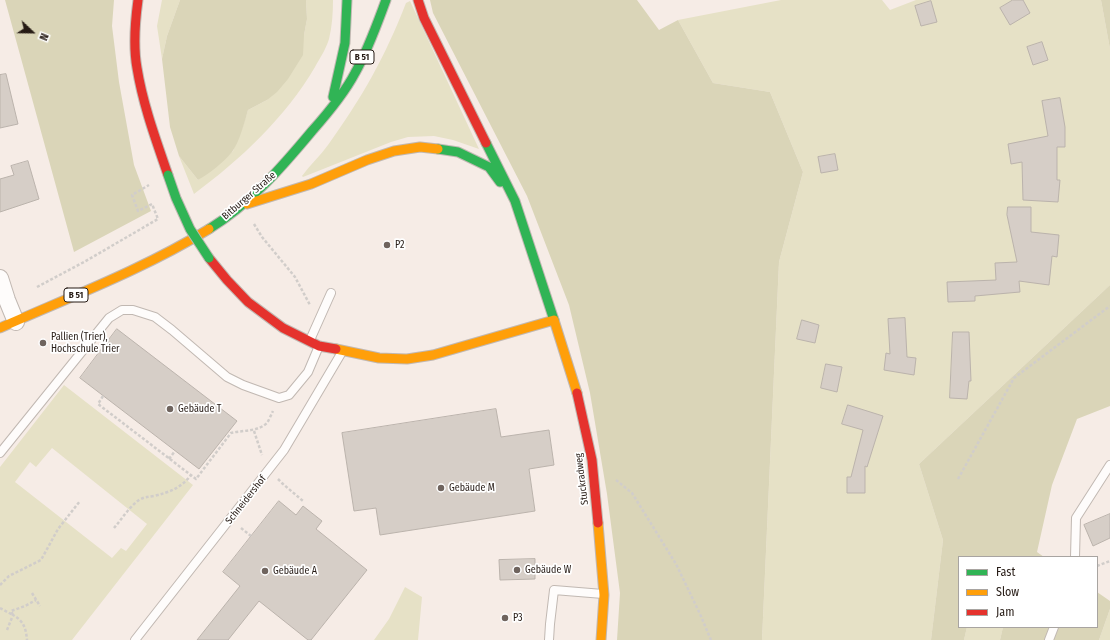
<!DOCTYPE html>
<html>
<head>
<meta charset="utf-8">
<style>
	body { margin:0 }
	#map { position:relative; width:1110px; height:640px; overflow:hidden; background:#f6ece6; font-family:"Fira Sans Condensed",sans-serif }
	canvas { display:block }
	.legend { position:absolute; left:958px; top:556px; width:140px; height:72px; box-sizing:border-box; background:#fff; border:1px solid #a8a4a1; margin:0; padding:5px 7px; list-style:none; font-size:12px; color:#261b15 }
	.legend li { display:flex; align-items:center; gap:8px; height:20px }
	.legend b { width:20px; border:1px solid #a8a4a1 }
	.north { position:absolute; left:12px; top:12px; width:40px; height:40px; -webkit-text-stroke:3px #fff; paint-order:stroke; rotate:112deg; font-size:11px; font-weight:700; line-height:16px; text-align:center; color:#261b15 }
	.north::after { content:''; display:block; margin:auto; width:14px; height:18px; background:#261b15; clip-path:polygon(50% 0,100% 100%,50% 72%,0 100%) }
</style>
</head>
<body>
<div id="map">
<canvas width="1110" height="640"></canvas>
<ul class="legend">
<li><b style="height:5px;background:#30b455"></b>Fast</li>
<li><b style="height:5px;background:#ff9f0a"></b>Slow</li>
<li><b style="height:5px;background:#e5322d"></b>Jam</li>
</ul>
<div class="north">N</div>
</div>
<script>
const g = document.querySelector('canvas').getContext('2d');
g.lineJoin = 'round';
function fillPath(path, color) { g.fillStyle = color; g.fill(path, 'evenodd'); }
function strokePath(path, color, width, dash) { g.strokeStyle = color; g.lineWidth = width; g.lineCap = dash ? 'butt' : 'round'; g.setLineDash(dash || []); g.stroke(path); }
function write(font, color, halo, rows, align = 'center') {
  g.font = font + ' "Fira Sans Condensed",sans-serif'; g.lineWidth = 3.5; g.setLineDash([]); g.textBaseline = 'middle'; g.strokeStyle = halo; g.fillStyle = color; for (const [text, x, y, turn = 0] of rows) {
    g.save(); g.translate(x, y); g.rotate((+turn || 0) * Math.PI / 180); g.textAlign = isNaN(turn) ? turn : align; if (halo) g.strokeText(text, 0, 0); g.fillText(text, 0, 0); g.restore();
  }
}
fillPath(new Path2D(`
	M162,0h18l-13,36 -5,23 -5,-33z
	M306,0h27c0,13 -1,27 -4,39 -3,10 -9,19 -14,28 -30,51 -74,92 -121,127l-15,-38 19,24 35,-29 10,-25 5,-16 19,-10 37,-65 3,-16z
	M781,0h101l8,10 26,-10h185l9,49v236l-191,179 24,76 -12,100h-169l17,-378 24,-90 -33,-80 -57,-9 -35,-63z
	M410,1l69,148 -26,-9 -19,-4 -26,1 -17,5 -88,35 -1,-1c8,-11 18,-20 26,-31 34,-47 57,-88 78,-142z
	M64,385l129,100 -121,155h-72v-173zM52,448l95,76 -21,27 -5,-3 -9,10 -97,-76 15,-20 6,5z
	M405,587l17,10 -4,43h-44l15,-21z
	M1110,609v31h-11z
	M967,627h36l-3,13h-36z`), '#e6e1c6');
fillPath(new Path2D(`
	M5,0h109l-2,26 7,56 15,83 17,46 -77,41z
	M180,0h126l1,19 -3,16 -1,20 -15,24 -11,13 -10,8 -19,10c-3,11 -9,33 -16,42 -9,11 -22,21 -34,28l-19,-24 -9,-29 -8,-68 5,-23z
	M430,0h207l22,30 19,-10 35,63 57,9 33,80 -24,90 -17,378h-145l3,-47 -13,-99 -17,-101 -21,-88 -42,-109 -94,-183z
	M1101,0h9v49z
	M1110,285v121l-33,13 -25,66 -15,67 7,5h-85v70h8l-3,13h-33l12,-100 -24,-76z
	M1097,592l13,9v8l-11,31h-99l3,-13h94z`), '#dad5b8');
const building = new Path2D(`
	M1013,0h10l7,13 -20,12 -10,-17z
	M931,1l6,21 -16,4 -6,-20z
	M1042,42l6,18 -15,5 -6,-18z
	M6,74l12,50 -18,4v-53z
	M1060,98l5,29v20h-8v33h3l-2,22 -35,-2 -1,-38 -11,2 -3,-20 40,-8 -6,-35z
	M835,154l3,16 -17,3 -3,-16z
	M28,161l11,38 -39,13v-33l14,-4 -3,-9z
	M1008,207h23v25l28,3 -2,22 -5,-1 -3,29 -30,-4 1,11 -45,4v5l-27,1 -1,-20 49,-2 -1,-17 22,-1 -10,-47z
	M905,318l2,39 9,1 -2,17 -30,-5 2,-17 4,1 -2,-35z
	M802,320l17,5 -4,18 -18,-4z
	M117,329l120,92 -38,48 -119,-91z
	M953,332h16l2,49h-2l-2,18 -17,-1z
	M826,364l16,3 -5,25 -16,-4z
	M848,405l35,11 -16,51 -2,-1v27h-18v-16h4l12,-47 -21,-6z
	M496,409l5,28 48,-7 5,35 -25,4 6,42 -155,24 -4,-27 -22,3 -12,-78z
	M279,501l17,14 7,-9 19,15 -6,8 51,41 -56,70h-3l-49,-39 -31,39h-31l43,-54 -17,-14z
	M1110,514v24l-17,8 -9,-21z
	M535,559v20l-35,1 -1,-20z`);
fillPath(building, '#d6cec7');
strokePath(building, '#bbb3ac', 1);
const lane = new Path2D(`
	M310,340l21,-47
	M0,453l109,-135 13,-8h11l22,7 17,13 55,47 16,8 36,13 10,-3 19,-23 11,-26
	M1075,557l1,-39 34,-53
	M135,640l149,-190 58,-98
	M549,640l1,-16 4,-34 49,4
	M1049,640l5,-13`);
const street = new Path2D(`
	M0,278l7,22 9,22`);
const fast = new Path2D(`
	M333,97l12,-54 2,-43
	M486,143l29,58 39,119
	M438,149l20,3 31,15 11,15
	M209,229c41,-25 73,-62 103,-98 16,-18 32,-37 43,-58 13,-23 22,-49 31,-73`);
const slow = new Path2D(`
	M247,204l64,-20 56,-24 27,-9 26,-4 18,2
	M0,328c70,-31 144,-59 209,-99
	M336,349l43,9 28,1 26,-4 121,-35 23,73
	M598,523l6,72 -3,45`);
const jam = new Path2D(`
	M138,0c-3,22 -5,46 -1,68 6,37 19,72 31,107
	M418,0l6,18 62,125
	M209,258l18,22 21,22 35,26 36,18 17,3
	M577,393l15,67 6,63`);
strokePath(lane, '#c1b8b2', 10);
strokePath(street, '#c1b8b2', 18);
strokePath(fast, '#c1b8b2', 11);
strokePath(slow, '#c1b8b2', 11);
strokePath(jam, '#c1b8b2', 11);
strokePath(new Path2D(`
	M254,224l8,13 33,40 15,28
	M37,287l47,-25 74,-43 -6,-15 -14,7 -6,-16 17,-10
	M103,396l-5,8 98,75 35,-46c12,-3 26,-1 36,-10 2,-3 4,-8 6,-12
	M254,431l8,24
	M169,459l6,-8
	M278,479l5,5 20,17
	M958,479l56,-101 96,-72
	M616,480l16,13 44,71 24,50 11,26
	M114,528c8,-9 15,-21 25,-28 5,-3 9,-3 15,-4 16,-4 27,-8 37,-21
	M241,528l10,8
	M1097,566l13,-5
	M0,585l9,-9 32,-16 17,-31 22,-28
	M32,593l8,13
	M0,608l13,7 -2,-4 14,-5 11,-6
	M7,630l6,-15c11,6 13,14 14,25`), '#d1cdca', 2.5, [3, 2]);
strokePath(lane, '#fefcfb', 8);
strokePath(street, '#fefcfb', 16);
strokePath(fast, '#30b455', 9);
strokePath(slow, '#ff9f0a', 9);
strokePath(jam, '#e5322d', 9);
const fastBridge = new Path2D(`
	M168,175l8,23 14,31 19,29`);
strokePath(fastBridge, '#c1b8b2', 11, []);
strokePath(fastBridge, '#30b455', 9);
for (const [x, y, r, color] of [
	[387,245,4,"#6f645e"],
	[43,343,4,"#6f645e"],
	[170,409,4,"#6f645e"],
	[441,488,4,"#6f645e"],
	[517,570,4,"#6f645e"],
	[265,571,4,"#6f645e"],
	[505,618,4,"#6f645e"]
]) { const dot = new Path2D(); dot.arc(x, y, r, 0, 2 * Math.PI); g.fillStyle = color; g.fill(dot); strokePath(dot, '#fff', 1.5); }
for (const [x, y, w] of [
	[362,57,24],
	[76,295,24]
]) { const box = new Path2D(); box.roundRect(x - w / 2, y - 7, w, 14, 3); g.fillStyle = '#fff'; g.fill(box); strokePath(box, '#261b15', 1); }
write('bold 9px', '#261b15', null, [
	["B 51",362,57],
	["B 51",76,295]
]);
write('10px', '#261b15', '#fff', [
	["Bitburger Straße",249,196,-41],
	["Stuckradweg",582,479,-97],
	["Schneidershof",246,500,-52]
]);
write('10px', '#261b15', '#fff', [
	["P2",395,245],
	["Pallien (Trier),",51,337],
	["Hochschule Trier",51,349],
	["Gebäude T",178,409],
	["Gebäude M",449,488],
	["Gebäude W",525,570],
	["Gebäude A",273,571],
	["P3",513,618]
], 'left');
</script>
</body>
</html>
